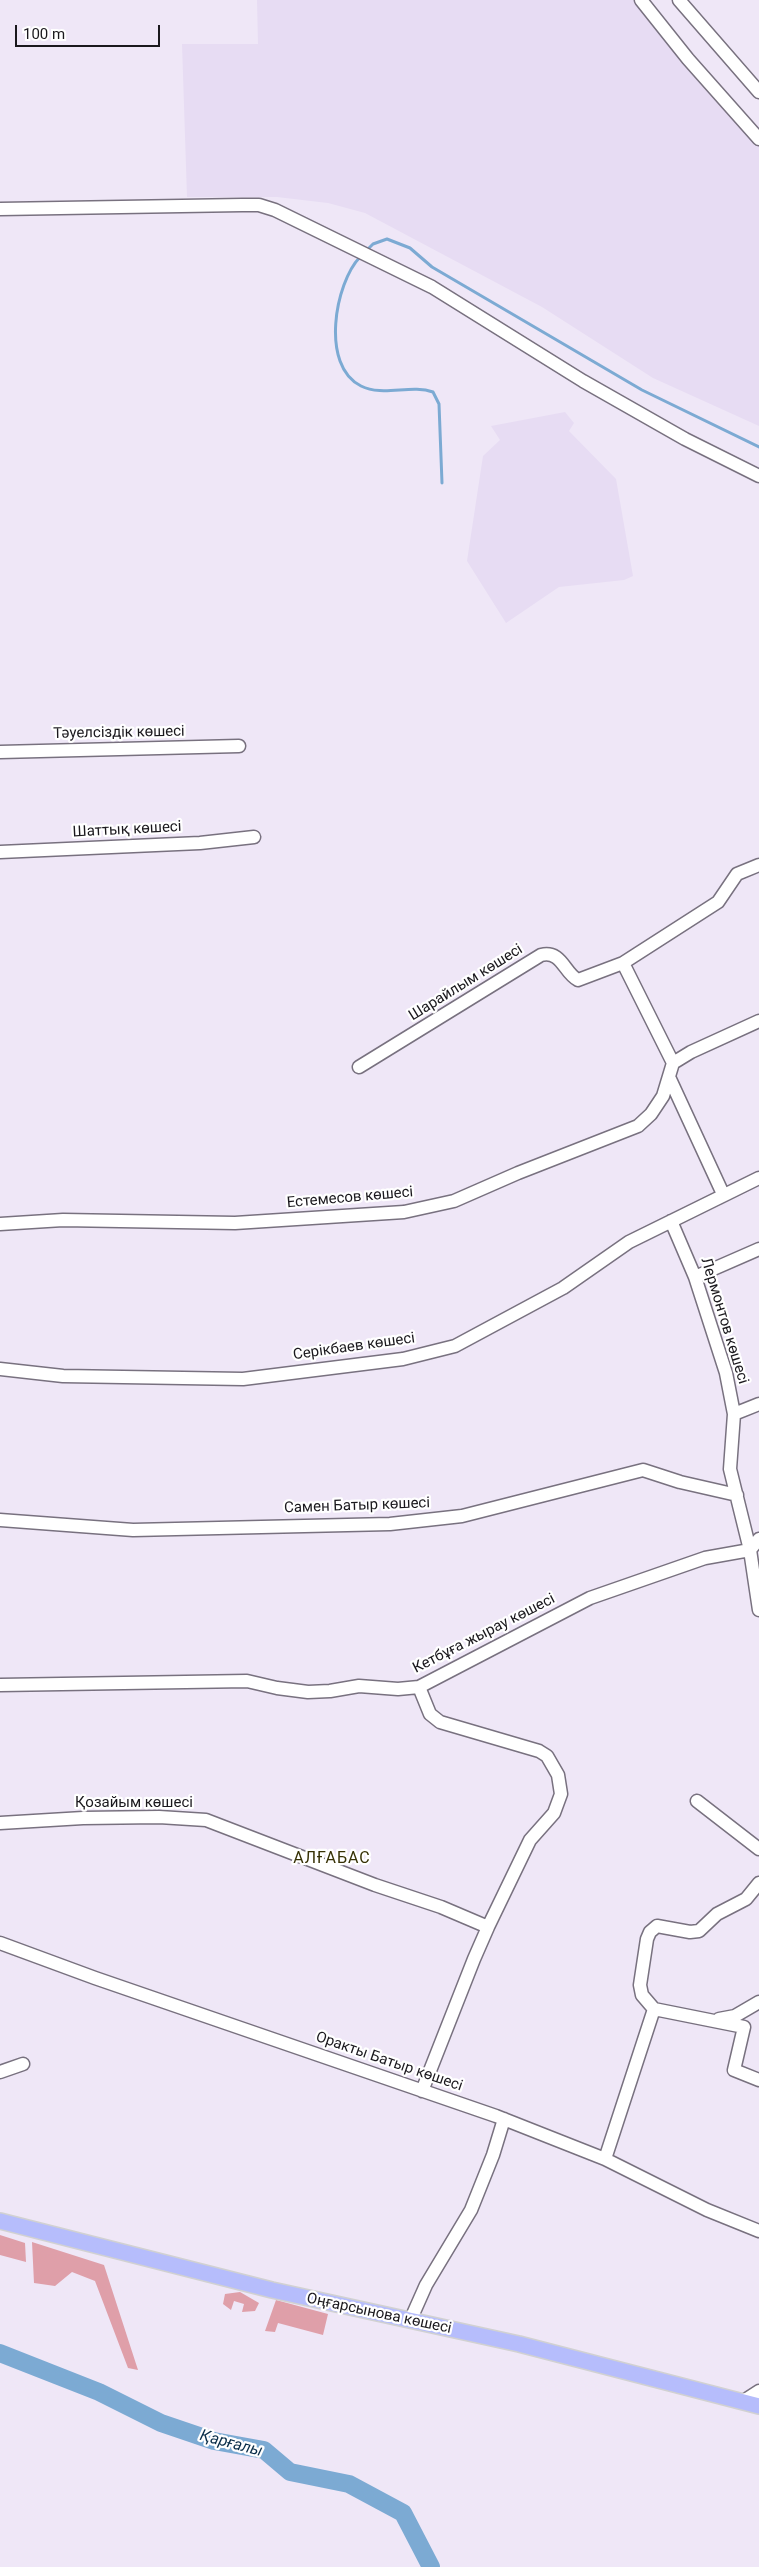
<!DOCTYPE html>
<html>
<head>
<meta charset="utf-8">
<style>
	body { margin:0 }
	#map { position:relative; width:759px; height:2567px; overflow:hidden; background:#efe7f7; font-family:Roboto,sans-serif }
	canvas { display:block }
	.scale { position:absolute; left:15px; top:25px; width:145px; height:22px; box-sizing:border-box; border:2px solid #1a181d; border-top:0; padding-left:6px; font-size:15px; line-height:18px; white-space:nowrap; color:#1a181d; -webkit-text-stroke:4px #fff; paint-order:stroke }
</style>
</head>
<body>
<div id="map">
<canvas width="759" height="2567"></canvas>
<div class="scale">100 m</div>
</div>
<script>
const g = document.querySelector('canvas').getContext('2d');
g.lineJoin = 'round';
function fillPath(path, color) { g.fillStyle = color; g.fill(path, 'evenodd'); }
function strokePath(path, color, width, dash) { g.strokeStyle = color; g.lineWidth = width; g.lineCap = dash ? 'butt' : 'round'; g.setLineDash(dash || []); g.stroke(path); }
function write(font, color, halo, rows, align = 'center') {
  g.font = font + ' Roboto,sans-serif'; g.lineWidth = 4.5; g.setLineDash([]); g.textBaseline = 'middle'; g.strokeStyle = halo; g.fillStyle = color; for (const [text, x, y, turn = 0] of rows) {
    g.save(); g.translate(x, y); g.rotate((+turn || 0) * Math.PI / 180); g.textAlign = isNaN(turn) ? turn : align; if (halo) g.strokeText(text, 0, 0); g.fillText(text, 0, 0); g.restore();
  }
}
fillPath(new Path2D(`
	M257,0h378l44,54v7l11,6 69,78v281l-106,-48 -111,-71 -177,-94 -37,-10 -51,-6h-90l-5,-153h76z
	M565,412l9,11 -5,8 47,48 17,97 -9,4 -65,7 -53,36 -39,-62 16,-105 17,-16 -9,-14z`), '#e7dcf3');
fillPath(new Path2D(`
	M0,2235l25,8 1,19 -26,-7z
	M32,2242l72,23 34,105 -10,-2 -33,-87 -23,-9 -17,14 -21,-3z
	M240,2292l19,11 -4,8 -13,1 2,-8 -10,-3 -3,9 -8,-6 2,-10z
	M276,2300l52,14 -5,21 -45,-12 -3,9 -10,-1z`), '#df9fa9');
strokePath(new Path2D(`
	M366,251l7,-7 14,-5 23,9 22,19 210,123 117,57
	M360,257c-25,26 -40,109 1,129 22,11 50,-2 72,6l6,12 3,79`), '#7caad3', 3);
strokePath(new Path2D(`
	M0,2353l99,39 62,31 53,18 50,9 26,22 59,12 54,29 28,54`), '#7caad3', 18);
const minor = new Path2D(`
	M641,0l47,59 71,80
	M679,0l80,92
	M0,209l242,-4h17l16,5 157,77 151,94 102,58 74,37
	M0,752l239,-6
	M0,852l200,-9 54,-6
	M623,963l50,100
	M359,1067l182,-112c21,-5 23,18 37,25l45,-17 95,-61 19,-28 22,-9
	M669,1077l54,117
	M671,1221l24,56 31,96 8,41 -4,55 20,81 9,60
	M0,1224l63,-4 172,3 169,-11 50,-11 64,-28 120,-47 13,-12 12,-18 10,-33 18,-11 68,-31
	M695,1277l64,-28
	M0,1369l63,7 180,3 160,-20 52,-13 108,-58 66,-46 130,-64
	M734,1414l25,-10
	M0,1520l133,10 257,-6 72,-8 181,-46 37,12 57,13
	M0,1685l247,-4 30,7 31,4 22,-1 29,-5 39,3 21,-2 171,-89 115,-40 45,-8 9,-11
	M419,1687l11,27 10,8 99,29 8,5 11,19 3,19 -7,19 -24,27 -42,87 -14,32 -52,132
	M697,1801l62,48
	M0,1823l83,-5 76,-1 47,3 169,65 66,22 47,20
	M759,1883l-13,16 -29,15 -18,17 -9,1 -33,-6 -7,6 -3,7 -7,46 2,10 12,14 90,18 -10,43 25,10
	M0,1943l95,35 401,138 109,43 102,51 52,21
	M719,2019l16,-3 24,-14
	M0,2072l23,-8
	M605,2159l49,-150
	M410,2321l16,-36 45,-75 22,-55 11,-36
	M742,2402l17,-11`);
const major = new Path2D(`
	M0,2221l272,69 247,54 240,62`);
strokePath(minor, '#78717f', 15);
strokePath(major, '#d1d1d2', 18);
strokePath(minor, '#fff', 12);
strokePath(major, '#b6bdfc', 15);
write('15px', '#1a181d', '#fff', [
	["Тәуелсіздік көшесі",119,733,-1],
	["Шаттық көшесі",127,830,-3],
	["Шарайлым көшесі",466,983,-32],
	["Естемесов көшесі",350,1198,-5],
	["Лермонтов көшесі",724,1321,73],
	["Серікбаев көшесі",354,1347,-8],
	["Самен Батыр көшесі",357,1506,-2],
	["Кетбұға жырау көшесі",484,1634,-27],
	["Қозайым көшесі",134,1803],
	["Оракты Батыр көшесі",389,2062,19],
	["Оңғарсынова көшесі",379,2314,12]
]);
g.letterSpacing = '1px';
write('16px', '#373105', '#fff', [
	["АЛҒАБАС",332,1859]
]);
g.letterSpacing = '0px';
write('italic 16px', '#082c48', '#fff', [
	["Қарғалы",231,2444,15]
]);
</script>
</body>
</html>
